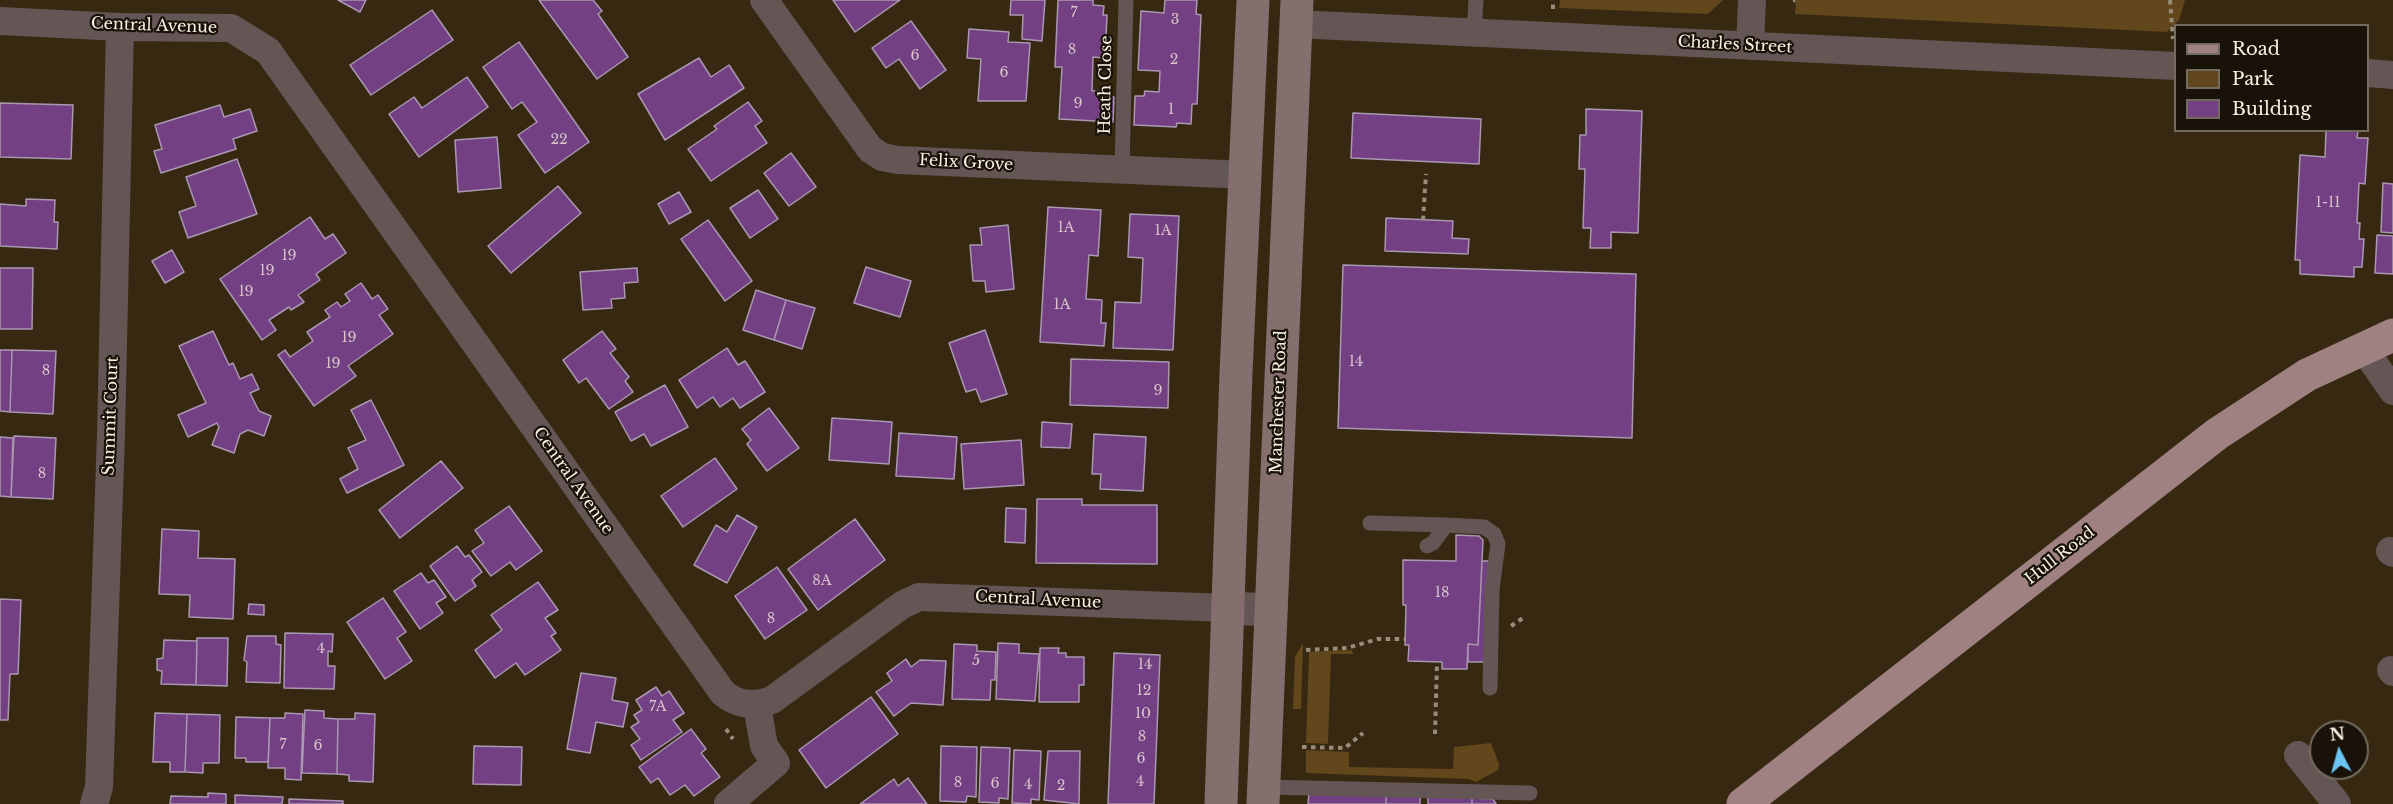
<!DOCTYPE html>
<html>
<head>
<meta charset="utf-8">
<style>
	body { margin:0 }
	#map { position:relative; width:2393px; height:804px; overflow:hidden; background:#372811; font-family:"Libre Baskerville",serif }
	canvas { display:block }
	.legend { position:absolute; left:2174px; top:24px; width:195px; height:108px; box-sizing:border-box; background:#191208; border:2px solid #736b5f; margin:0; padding:8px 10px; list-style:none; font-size:18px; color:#faf0e2 }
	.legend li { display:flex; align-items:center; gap:12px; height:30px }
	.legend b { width:30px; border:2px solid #736b5f }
	.north { position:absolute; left:2309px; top:720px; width:60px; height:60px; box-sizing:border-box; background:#191208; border:2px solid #736b5f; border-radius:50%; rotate:354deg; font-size:16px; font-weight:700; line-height:24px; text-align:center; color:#faf0e2 }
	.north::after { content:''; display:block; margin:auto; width:21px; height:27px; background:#6bc3f2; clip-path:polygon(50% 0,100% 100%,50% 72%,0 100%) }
</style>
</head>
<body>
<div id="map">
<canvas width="2393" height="804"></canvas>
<ul class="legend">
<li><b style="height:8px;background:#9e8180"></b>Road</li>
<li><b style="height:16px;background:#61471b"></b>Park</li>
<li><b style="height:16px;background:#724083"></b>Building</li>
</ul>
<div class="north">N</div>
</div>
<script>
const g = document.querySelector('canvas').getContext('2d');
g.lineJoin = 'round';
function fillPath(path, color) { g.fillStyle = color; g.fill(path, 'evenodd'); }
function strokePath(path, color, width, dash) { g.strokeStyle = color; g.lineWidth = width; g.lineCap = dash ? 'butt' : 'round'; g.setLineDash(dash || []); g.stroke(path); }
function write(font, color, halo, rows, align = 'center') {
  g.font = font + ' "Libre Baskerville",serif'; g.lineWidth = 4.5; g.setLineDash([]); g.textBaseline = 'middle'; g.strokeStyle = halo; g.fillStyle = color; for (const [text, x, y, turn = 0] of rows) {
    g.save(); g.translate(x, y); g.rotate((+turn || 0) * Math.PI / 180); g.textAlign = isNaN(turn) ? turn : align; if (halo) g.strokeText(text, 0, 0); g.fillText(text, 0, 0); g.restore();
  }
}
fillPath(new Path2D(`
	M1560,0h163l-15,14 -149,-6z
	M1796,0h389l-6,20 -12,12 -372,-18z
	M1303,643l-2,66h-8l2,-52z
	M1352,650l1,4h-22l-3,90 -22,-1 3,-91z
	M1491,743l8,21 -1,6 -22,12 -8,-3 -162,-6v-23l43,2v15l104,2 1,-22z`), '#61471b');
const building = new Path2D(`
	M338,0h28l-6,12z
	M539,0h54l9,11 -4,3 30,43 -31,22z
	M833,0h67l-45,32z
	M1011,0h34l-3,41 -20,-2 1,-24h-13z
	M1058,0h35v5l11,1 -1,9h4l-2,43 -12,-1 -1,34h12v6h10l-1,25 -54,-3 3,-52h-7z
	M1165,0h32l-1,14 5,1 -4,89h-5l-1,20 -14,-1 -1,4 -42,-2 1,-29h9l1,-5 14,1 1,-21 -22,-1 3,-59 23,2z
	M432,10l21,30 -82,55 -21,-30z
	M911,21l35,49 -26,19 -21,-30 -13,9 -14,-20z
	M969,29l40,3 -1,10 22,1 -4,58h-48l3,-42 -14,-1z
	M519,42l70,100 -44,31 -27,-38 19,-13 -15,-20 -10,7 -29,-42z
	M699,58l12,19 18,-12 15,23 -79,52 -27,-46z
	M467,77l21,30 -69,50 -30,-43 25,-17 8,11z
	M748,102l14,19 -7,5 12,17 -56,38 -23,-32 29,-20 -3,-3z
	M0,103l73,2 -2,54 -71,-2z
	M220,105l4,12 26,-8 7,22 -24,8 3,10 -75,24 -7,-22 8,-2 -7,-24z
	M1586,109l56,2 -4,122 -27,-1v16h-21l1,-20h-8l2,-59h-6l1,-34h6z
	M1353,113l128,6 -2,45 -128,-6z
	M2326,130h32l-1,8h11l-3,46 -6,-1 -2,40h3l-1,16h5l-2,28h-8v10l-54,-3v-14h-5l5,-105 25,2z
	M497,137l4,51 -43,4 -3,-52z
	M791,153l25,34 -27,19 -25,-33z
	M237,159l20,55 -69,24 -9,-26 17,-6 -10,-29z
	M2383,183l10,1v49l-12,-1z
	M558,186l23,27 -70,60 -23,-27z
	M758,190l20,29 -28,19 -20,-30z
	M679,192l12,20 -22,12 -11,-20z
	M26,199l29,1 -1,22h4l-1,27 -57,-3v-42l26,2z
	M1048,207l53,3 -3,46 -9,-1 -3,44 16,1 -1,23h5l-2,23 -64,-4z
	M1130,214l49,2 -6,134 -60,-2 2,-46 26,1 2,-45 -15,-1z
	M310,217l15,22 8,-5 13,19 -30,21 4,6 -22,15 6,7 -13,8 -2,-3 -20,13 7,10 -14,10 -42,-61z
	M1386,218l67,3 -1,17 17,1 -1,15 -83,-3z
	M708,220l44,61 -27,20 -44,-62z
	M1008,225l6,64 -28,3 -1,-11h-12l-3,-36h12l-2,-17z
	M2377,235l16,1v38l-18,-1z
	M172,250l12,22 -19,11 -13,-22z
	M1343,265l293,9 -4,164 -294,-10z
	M866,267l45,14 -11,36 -46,-14z
	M0,268h33l-1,61h-32z
	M637,268l1,14 -14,1 1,15 -14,1 1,9 -29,2 -3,-38z
	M361,283l11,16 6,-4 10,14 -9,6 14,19 -45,32 8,10 -42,30 -36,-51 7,-5 5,7 23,-16 -6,-9 23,-15 -5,-7 12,-8 4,5 9,-6 -5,-7z
	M756,290l30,10 -12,40 -31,-10z
	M786,300l29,8 -13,41 -28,-9z
	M985,330l22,64 -26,8 -5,-13 -10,3 -17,-49z
	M213,331l16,34 4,-2 7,16 12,-5 7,15 -9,4 9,18 12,5 -7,20 -16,-6 -8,4 -6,19 -22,-8 7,-18 -2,-4 -29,14 -10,-22 28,-12 -27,-57z
	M602,331l14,18 -6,4 19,24 -4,4 8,11 -24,17 -23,-31 -7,5 -16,-23z
	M727,348l11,17 7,-4 20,31 -25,16 -7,-10 -13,9 -7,-10 -16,11 -18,-28z
	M0,350h12l-2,62 -10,-1z
	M12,350l44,1 -3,63 -43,-2z
	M1071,359l98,3 -1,46 -98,-3z
	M665,385l23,42 -37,19 -7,-12 -13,7 -16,-29z
	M371,400l33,65 -57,28 -7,-14 18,-10 -10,-21 18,-8 -15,-30z
	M769,408l30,40 -32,23 -20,-27 4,-4 -9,-11z
	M832,418l60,4 -3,42 -60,-4z
	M1042,422l30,2 -2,24 -29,-1z
	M899,433l58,4 -3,42 -58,-3z
	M1094,434l52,3 -3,54 -43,-2 1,-15h-9z
	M14,436l42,2 -3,61 -42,-2z
	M0,437l13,1 -2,59 -11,-1z
	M1021,440l3,45 -60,4 -3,-45z
	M715,458l22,31 -54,38 -22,-31z
	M441,461l22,27 -63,50 -21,-28z
	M1037,499h45v6h75v59l-121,-1z
	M509,506l33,45 -26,19 -6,-8 -19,14 -19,-25 12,-8 -9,-13z
	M1006,508l20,1 -1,34 -20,-1z
	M737,515l20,12 -30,56 -33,-18 22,-40 11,7z
	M855,519l30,41 -67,50 -30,-41z
	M162,529l37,2 -1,27 37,1 -2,60 -44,-2 1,-22 -31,-1z
	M1456,535l23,1 4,4 -5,105 -10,-1 -1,25h-25v-7l-34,-1 1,-16h-4l1,-40h-3v-45l53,1z
	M457,546l8,11 4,-2 13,17 -10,8 4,6 -21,15 -25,-35z
	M1482,561h7l-2,101h-19v-18l10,1z
	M777,567l30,43 -42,29 -30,-43z
	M421,573l7,10 6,-3 12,17 -10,6 7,10 -23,16 -26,-38z
	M538,582l20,28 -13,8 11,15 -5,3 10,14 -36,25 -9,-12 -21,15 -20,-28 27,-20 -11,-15z
	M383,598l23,34 -9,6 15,23 -27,18 -38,-57z
	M0,599l21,1 -3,74h-8l-2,46h-8z
	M249,604l15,1v10l-16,-1z
	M285,633l48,1 -1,18 -4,-1v15h7l-1,23 -50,-1z
	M247,636h29v8l5,1 -1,38 -34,-1 1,-20 -3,-2z
	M197,638h31l-1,48 -31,-1z
	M164,640l33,1 -1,44 -35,-1 1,-13 -5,-1v-11l6,-1z
	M998,643l21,1v9l20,1 -4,47 -39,-2z
	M954,644l23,1v6l19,1 -1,28h-4l-1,20 -38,-1z
	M1040,648h19l-1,5h8v4h18v28h-5v17h-40z
	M1114,653l46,2 -6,149h-46z
	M906,659l5,8 9,-7 26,1 -3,44 -32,-2 -17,13 -18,-24 16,-11 -5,-8z
	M581,673l35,5 -4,22 16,3 -5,24 -27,-5 -6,31 -23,-4z
	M656,687l6,9 7,-5 15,22 -11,7 9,12 -41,28 -10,-15 9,-6 -9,-12 8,-5 -5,-7 8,-5 -6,-10z
	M871,697l27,37 -72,54 -27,-38z
	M305,710l19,1v7l14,1 -1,55 -35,-1z
	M155,713l32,1 -2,58h-15v-10h-17z
	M285,713l18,1 -2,66 -16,-1v-11h-17l2,-50h15z
	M355,713l20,1 -2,68 -24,-1v-6l-12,-1 1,-55h17z
	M187,714l33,1 -1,48h-16v10l-18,-1z
	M236,717l34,1 -2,44h-22v-4h-11z
	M691,729l15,20 -5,4 19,24 -26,19 -9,-11 -15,10 -12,-17 -7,5 -12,-16z
	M474,746l48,1 -1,38 -48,-1z
	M941,746l36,1 -1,50 -9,-1 -1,6 -26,-1z
	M981,747l29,1 -2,51 -9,-1v5l-20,-1z
	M1014,750l27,1 -2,49 -8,-1v5l-19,-1z
	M1048,751h32l-1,53 -35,-4z
	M908,778l19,26h-67l34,-25 4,7z
	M1309,792l77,3v9h-78z
	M208,793l18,1v10h-56l1,-8 37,1z
	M235,795l48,2 -1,7h-47z
	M1386,795l34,1v8h-34z
	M1428,796l44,2v6h-44z
	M1472,798l21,1 3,5h-24z
	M289,799l54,2v3h-54z`);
fillPath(building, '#724083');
strokePath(building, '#aa97b1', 1.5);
strokePath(new Path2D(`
	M2170,0l3,39
	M1793,1l2,-1
	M1553,9v-9
	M1423,220l3,-46
	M1511,626l12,-8
	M1306,650l41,-2 31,-9h27
	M726,729l7,10
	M1435,734l2,-72
	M1302,747l43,1 18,-15`), '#988c79', 4, [4.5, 4.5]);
strokePath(new Path2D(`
	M1474,32l2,-32
	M1122,170l4,-170
	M1370,523l76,2
	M1427,546l6,-3 13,-18 38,2 10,7 4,10 -6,45 -2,99
	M1264,787l266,6`), '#655656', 15);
strokePath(new Path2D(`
	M764,0l106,149 12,8 16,3 349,15
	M0,21l120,6 111,1 37,23 455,642c16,13 30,13 49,7l130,-95 17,-8 309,11
	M1295,24l881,42
	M1750,46l2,-46
	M2368,73l25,2
	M2364,349l29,42
	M2390,551l3,2
	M2391,670l2,2
	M2298,755l39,49
	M94,804l5,-17 12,-353 9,-407
	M728,804l48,-41 -12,-17 -7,-41`), '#655656', 28);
strokePath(new Path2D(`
	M1228,608l43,2`), '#655656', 33);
strokePath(new Path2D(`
	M1221,804l15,-431 17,-373
	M1263,804l34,-804`), '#856e6e', 33);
strokePath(new Path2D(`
	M1743,804l474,-370 90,-59 86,-40`), '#9e8180', 33);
write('14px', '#d8c4ca', null, [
	["7",1074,13],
	["3",1175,20],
	["8",1072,50],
	["6",915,56],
	["2",1174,60],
	["6",1004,73],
	["9",1078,104],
	["1",1171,110],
	["22",559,140],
	["1-11",2328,203],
	["1A",1066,228],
	["1A",1163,231],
	["19",289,256],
	["19",267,271],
	["19",246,292],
	["1A",1062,305],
	["19",349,338],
	["14",1356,362],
	["19",333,364],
	["8",46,371],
	["9",1158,391],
	["8",42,474],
	["8A",822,581],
	["18",1442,593],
	["8",771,619],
	["4",321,649],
	["5",976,661],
	["14",1145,665],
	["12",1144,691],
	["7A",658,707],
	["10",1143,714],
	["8",1142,737],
	["7",283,745],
	["6",318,746],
	["6",1141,759],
	["4",1140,782],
	["8",958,783],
	["6",995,784],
	["4",1028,785],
	["2",1061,786]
]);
write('16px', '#faf0e2', '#191208', [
	["Central Avenue",154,26,2],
	["Charles Street",1735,45,3],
	["Heath Close",1106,85,-89],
	["Felix Grove",966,163,3],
	["Manchester Road",1279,402,-88],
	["Summit Court",111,416,-88],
	["Central Avenue",573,481,55],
	["Hull Road",2060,556,-38],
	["Central Avenue",1038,600,3]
]);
</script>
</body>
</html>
